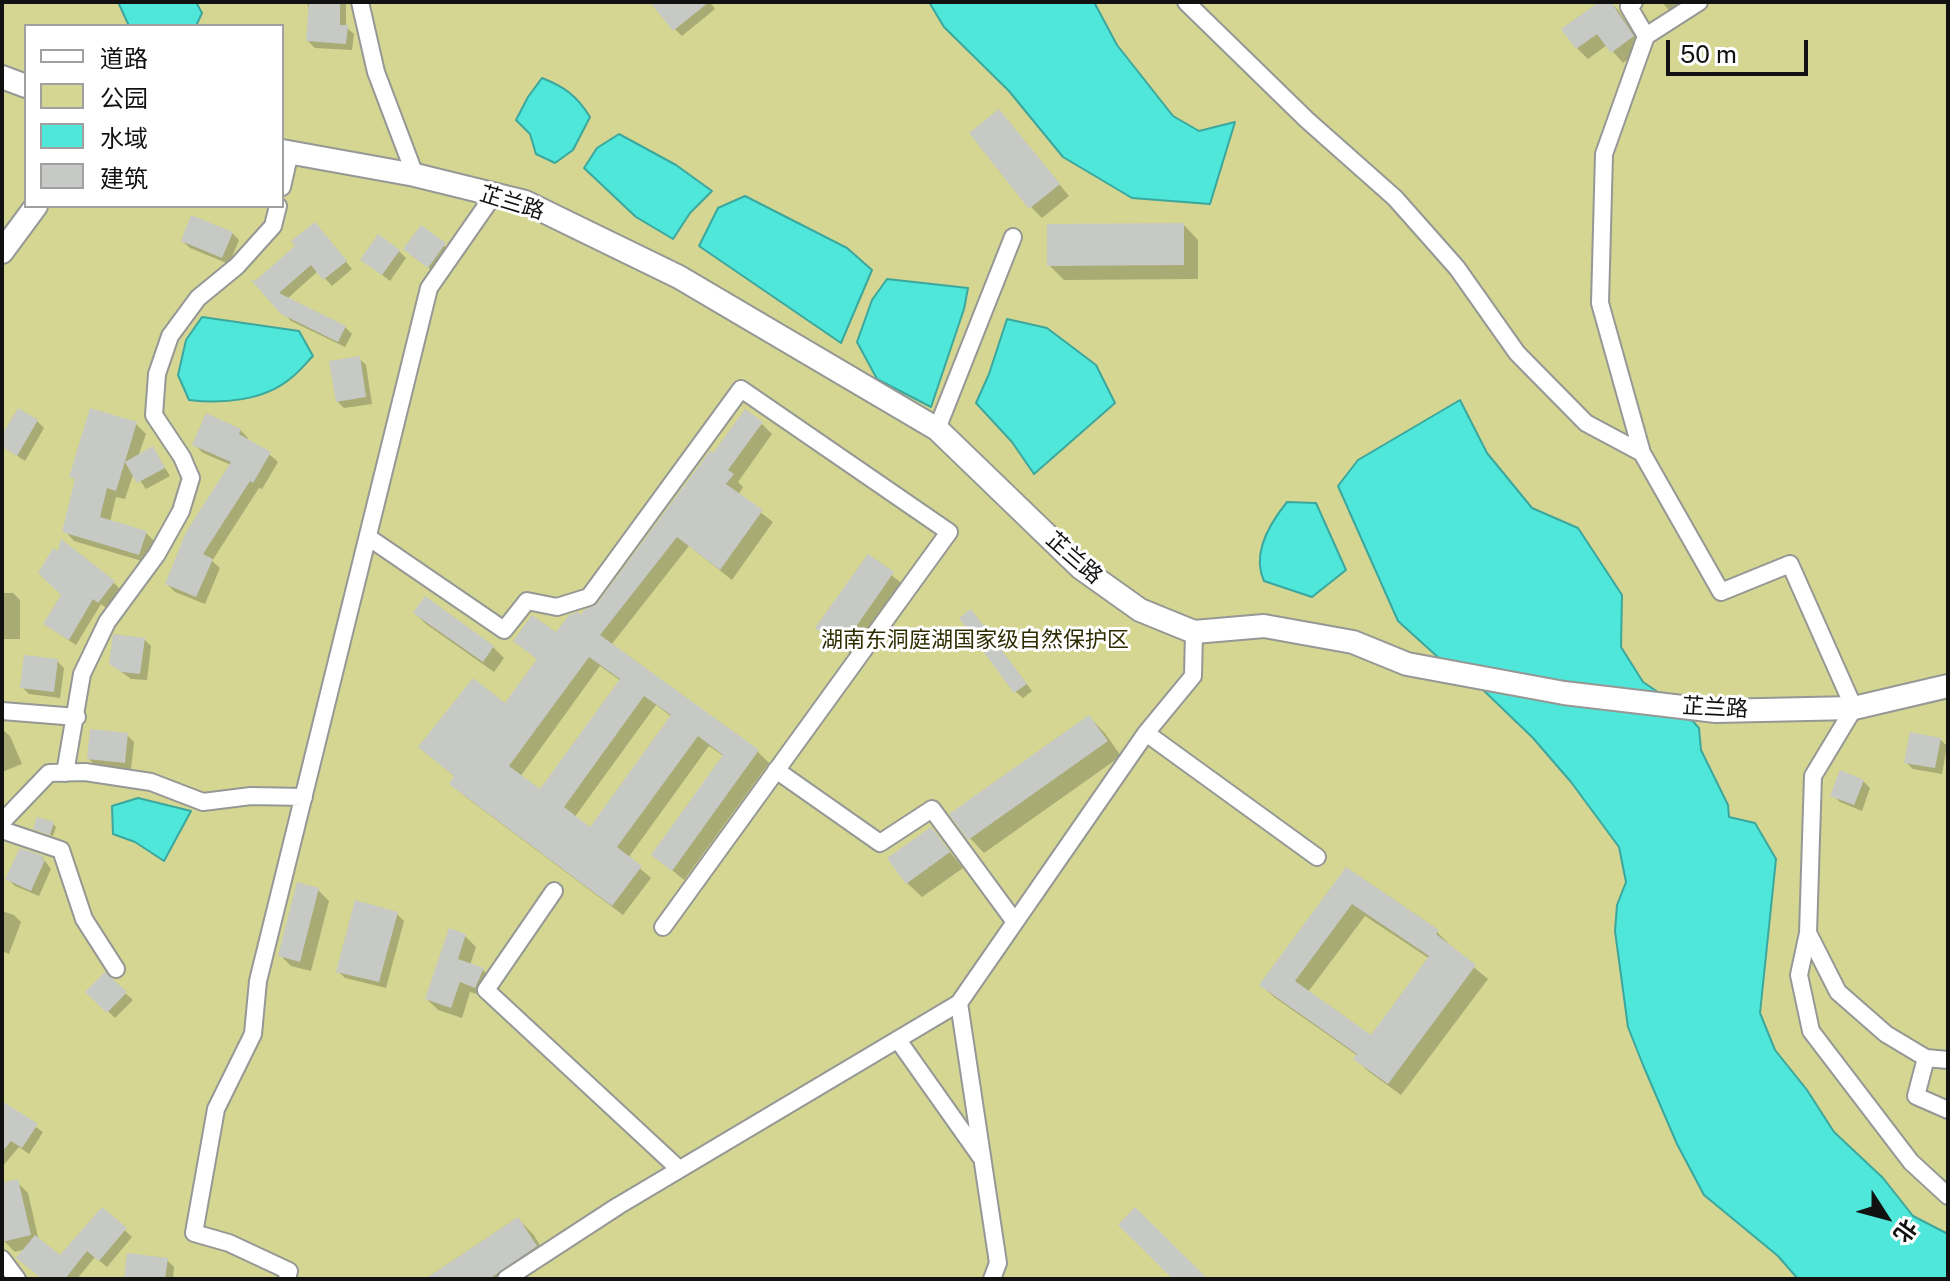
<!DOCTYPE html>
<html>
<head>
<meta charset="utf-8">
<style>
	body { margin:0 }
	#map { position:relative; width:1950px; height:1281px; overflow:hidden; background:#edf1ed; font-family:"Public Sans","Noto Sans SC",sans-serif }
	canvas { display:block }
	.frame { position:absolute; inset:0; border:4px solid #101110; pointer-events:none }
	.legend { position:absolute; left:24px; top:24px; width:260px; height:184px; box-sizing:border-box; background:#fff; border:2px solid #9fa09f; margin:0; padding:10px 14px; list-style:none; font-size:24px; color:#101110 }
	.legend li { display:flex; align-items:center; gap:16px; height:40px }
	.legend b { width:40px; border:2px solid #9fa09f }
	.north { position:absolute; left:1846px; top:1177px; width:80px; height:80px; -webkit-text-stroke:6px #fff; paint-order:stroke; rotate:126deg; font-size:22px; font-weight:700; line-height:32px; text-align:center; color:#101110 }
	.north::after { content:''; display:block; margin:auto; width:28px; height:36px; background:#101110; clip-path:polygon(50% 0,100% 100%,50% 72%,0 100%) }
	.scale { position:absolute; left:1666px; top:40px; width:142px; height:36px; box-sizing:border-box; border:4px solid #101110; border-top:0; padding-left:10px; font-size:24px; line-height:28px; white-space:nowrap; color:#101110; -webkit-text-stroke:6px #fff; paint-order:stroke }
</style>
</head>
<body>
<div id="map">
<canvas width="1950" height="1281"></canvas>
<div class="frame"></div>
<ul class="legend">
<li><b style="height:10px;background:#fff"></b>道路</li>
<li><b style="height:22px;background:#d4d691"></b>公园</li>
<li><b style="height:22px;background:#4ee7da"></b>水域</li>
<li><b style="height:22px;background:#c7c9c5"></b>建筑</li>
</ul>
<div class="north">北</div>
<div class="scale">50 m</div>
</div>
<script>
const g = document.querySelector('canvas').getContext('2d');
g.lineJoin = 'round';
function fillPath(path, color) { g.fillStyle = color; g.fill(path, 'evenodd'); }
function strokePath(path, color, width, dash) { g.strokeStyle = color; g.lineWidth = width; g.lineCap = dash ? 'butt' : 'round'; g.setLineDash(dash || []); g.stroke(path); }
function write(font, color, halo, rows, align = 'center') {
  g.font = font + ' "Public Sans","Noto Sans SC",sans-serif'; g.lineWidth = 6; g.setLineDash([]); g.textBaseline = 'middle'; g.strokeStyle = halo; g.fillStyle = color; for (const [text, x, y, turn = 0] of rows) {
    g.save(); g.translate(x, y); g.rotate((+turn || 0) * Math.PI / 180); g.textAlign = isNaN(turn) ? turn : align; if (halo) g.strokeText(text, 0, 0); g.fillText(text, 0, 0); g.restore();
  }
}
fillPath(new Path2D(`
	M2,2h1946v1277h-1946zM26,26h256v180h-256z`), '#d4d691');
const water = new Path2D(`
	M118,2h78l6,11 -6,13h-67z
	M929,2h165l23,43 56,71 26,15 36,-9 -25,82 -78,-6 -69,-41 -54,-66 -65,-64z
	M542,78c23,9 35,18 48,39l-17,33 -18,13 -19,-9 -6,-20 -14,-14 12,-23z
	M619,134l57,31 36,26 -22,22 -17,26 -37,-22 -52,-49 13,-20z
	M745,196l102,52 25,22 -31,73 -142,-97 19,-38z
	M887,279l81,9 -4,21 -33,98 -54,-28 -20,-37 15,-42z
	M202,317l97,14 14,25c-7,7 -14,16 -22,22 -27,23 -69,26 -102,22l-11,-25 8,-35z
	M1007,319l40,9 49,37 19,38 -81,71 -22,-32 -36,-39 13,-29z
	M1460,400l27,53 45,55 46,20 44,67 -1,52 22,35 37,25 19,21 2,22 27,55 1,12 26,6 21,36 -16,154 15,37 32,40 27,42 49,46 30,38 35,18v45h-150l-20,-23 -74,-61 -27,-51 -34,-79 -15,-38 -13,-96 2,-26 9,-23 -7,-35 -48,-65 -38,-44 -56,-54 -37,-25 -42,-38 -60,-135 20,-26z
	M1287,502l29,1 30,67 -34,27 -48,-16c-13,-28 6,-58 23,-79z
	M138,798l53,13 -27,50 -29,-19 -22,-8 -1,-28z`);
fillPath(water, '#4ee7da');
strokePath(water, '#3ba79d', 2);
fillPath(new Path2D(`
	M307,2h39v25l8,7 -2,16 -37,-2 -7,-7 2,-26z
	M659,2h51l5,7 -33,27 -7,-7z
	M1602,2h8l8,8 25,38 -20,15 -16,-18 -19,14 -11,-11z
	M1662,2h29l-17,14z
	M999,111l70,85 -27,22 -11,-11z
	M1184,225l14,15v39l-134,1 -15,-15z
	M421,228l31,24 -16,21 -24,-17z
	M321,232l31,37 -20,17 -14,-15 -31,28 58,28 7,7 -7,13 -54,-26 -35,-38 42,-37z
	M232,233l7,7 -10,24 -39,-16 -7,-7z
	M399,251l7,7 -16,23 -27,-21z
	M359,358l7,7 6,39 -28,4 -7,-7z
	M37,421l7,7 -19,33 -23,-15v-7z
	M136,424l10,10 -8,23 15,-8 17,27 -24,13 -12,-17 -9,27 -9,-2 -6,25 36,11 9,9 -6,21 -75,-22 -9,-10 11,-50 -5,-5z
	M762,424l10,10 -34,48 5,5 -5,8 35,27 -41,58 -43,-34 -78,99 147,107 11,11 -85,117 -30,-25 71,-98 -16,-11 -81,112 23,20 -28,37 -161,-121 -10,-10 4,-6 -35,-31 84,-41 33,-46 -22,-19 41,-6 41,-29 115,-150zM600,666l21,15 -81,111 -20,-15zM656,705l16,12 -82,113 -16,-12z
	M240,430l8,8 -1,3 22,13 9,8 -16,27 -3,-1 -47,73 8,7 -15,36 -30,-12 -8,-8 64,-119 -28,-12 -8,-8z
	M868,557l36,28 -51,71 -35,-28z
	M114,583l6,6 -14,19 -5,-4 -25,41 -31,-21 18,-29z
	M2,593h11l7,7v39h-18z
	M425,599l68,48 11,11 -10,14 -68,-48 -11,-11z
	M977,618l55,73 -9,7 -7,-6z
	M144,639l7,7 -4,34 -16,-1 -20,-15z
	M57,661l7,7 -4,30 -31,-4 -7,-7z
	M1089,717l15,15 17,24 -137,97 -14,-15z
	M2,729l8,7 12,28 -20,8z
	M127,735l7,7 -3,27 -35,-3 -7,-7z
	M1940,739l7,7 -5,28 -29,-5 -7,-7z
	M1863,781l7,7 -8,23 -22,-9 -7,-7z
	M53,824l3,3 -3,9 -18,-8z
	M931,829l32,39 -41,29 -15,-14z
	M42,857l9,12 -12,27 -24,-10 -7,-7z
	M1347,870l90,62 13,13 -1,2 39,32 -87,116 -33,-24 -12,-12 2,-3 -84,-59 -13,-12zM1365,916l65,43 -59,79 -63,-46z
	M318,890l11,11 -18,70 -20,-5 -11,-11z
	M2,911l12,4 7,7 -12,32 -7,-3z
	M397,914l7,7 -18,67 -41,-10 -7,-7z
	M465,936l11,11 -6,18 13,5 11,11 -8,16 -16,-5 -8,26 -24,-8 -11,-11z
	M105,975l28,25 -18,18 -27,-26z
	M2,1103l41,29 -14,22 -10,-7 -17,20z
	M17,1182l11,11 11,48 22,17 41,-49 30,28 -25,30 -12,-10 -18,22h-34l-17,-30 -11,3 -11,-11 -2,-11v-45z
	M518,1219l15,15 17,27 -26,18h-95z
	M167,1260l7,7 -1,12h-47z`), '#0003');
fillPath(new Path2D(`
	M309,2h31v23h8l-2,19 -40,-3z
	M650,2h59l-36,29z
	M1599,2h12l23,34 -23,17 -14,-19 -21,15 -15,-20z
	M999,109l61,75 -31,25 -60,-76z
	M191,215l42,17 -11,26 -41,-17z
	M315,222l32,39 -24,19 -12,-15 -32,28 67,33 -8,16 -57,-28 -31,-35 5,2 40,-35 -4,-5z
	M1184,223v42l-137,1v-42z
	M421,225l25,18 -18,25 -25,-19z
	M378,234l22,16 -18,25 -22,-15z
	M360,356l6,41 -30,5 -7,-41z
	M18,408l20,12 -21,36 -15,-9v-12z
	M90,408l47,14 -21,69 -9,-3 -7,29 47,14 -8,24 -77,-23 13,-53 -6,-2z
	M745,409l18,13 -35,48 6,4 -8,10 37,26 -43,60 -43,-33 -77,98 159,115 -87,121 -21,-16 72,-100 -25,-19 -81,111 25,19 -30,40 -163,-122 5,-8 -36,-29 55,-69 32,25 32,-44 -24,-18 19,-26 24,17 13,-17 9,-3 3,3 3,-5 13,-6 113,-153 3,2zM589,657l31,22 -80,110 -31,-23zM644,696l27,19 -81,112 -26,-20z
	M206,413l35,16 -2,5 32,18 -18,31 -3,-2 -47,73 10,5 -17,38 -31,-13 21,-52 45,-70 -39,-17z
	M153,446l12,22 -28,15 -12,-21z
	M61,539l54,42 -17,22 -5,-4 -24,41 -26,-16 18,-29 -23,-22 15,-25 5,3z
	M868,554l26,18 -52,75 -27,-19z
	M425,596l69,50 -11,16 -70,-49z
	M971,609l56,75 -13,9 -55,-75z
	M113,634l32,4 -5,36 -18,-2 -13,-8z
	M24,655l34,4 -4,33 -34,-4z
	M1089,715l19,26 -140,99 -19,-26z
	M90,729l38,4 -3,30 -38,-4z
	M1910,732l31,6 -6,30 -31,-5z
	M1840,770l24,10 -10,25 -24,-9z
	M37,817l17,5 -4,13 -17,-6z
	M931,827l19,25 -44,32 -19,-26z
	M20,848l23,8 -1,3 3,1 -14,31 -26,-12z
	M1346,867l93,63 -3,4 40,31 -88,119 -35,-25 4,-5 -98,-69zM1352,904l77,52 -58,79 -76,-54z
	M297,882l22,6 -19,74 -22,-6z
	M355,900l43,12 -19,70 -43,-10z
	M449,928l17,6 -8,25 26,9 -9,20 -15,-6 -9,26 -26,-9z
	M105,972l22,20 -20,21 -22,-21z
	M2,1101l36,23 -16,24 -11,-7 -9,11z
	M18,1179l13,56 -29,7v-59z
	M102,1207l25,21 -28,33 -12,-10 -22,28h-23l-26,-21 19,-23 25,20z
	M1135,1207l73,72h-35l-55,-54z
	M518,1217l19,29 -48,33h-64z
	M127,1253l41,5 -3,21h-41z`), '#c7c9c5');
const street = new Path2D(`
	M360,2l16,70 39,103
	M1186,2l121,118 88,78 62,70 60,85 69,70 56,30
	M1634,2l-5,5 17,29 -42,118 -4,149 42,150 79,139 69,-28 64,144 -41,68 -5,157 -9,42 12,56 100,131 37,34
	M1646,36l53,-34
	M282,187l8,-35
	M937,429l76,-192
	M368,537l136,93 23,-29 30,6 32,-10 152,-208 208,143 -286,395
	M2,711l75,6
	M1146,733l171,124
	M776,770l104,73 52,-34 83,113
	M65,773l17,-99 25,-52 50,-68 24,-43 10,-33 -9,-21 -28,-42 3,-41 13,-38 28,-38 39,-32 36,-40 5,-20
	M2,822l47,-49 36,-1 66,10 52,20 48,-6 53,1
	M2,830l59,20 23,69 32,50
	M554,891l-68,99 193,179
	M1808,933l30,59 48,42 40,24 22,2
	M898,1040l82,116
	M1926,1058l-10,38 32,14
	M2,1259l15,20
	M287,1279l2,-8 -60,-28 -35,-10 22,-124 37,-75 5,-53 171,-693 64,-92
	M506,1279l112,-73 341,-203
	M992,1279l6,-16 -39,-260 187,-270 47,-57 1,-44`);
const secondary = new Path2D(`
	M2,77l24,9
	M282,151l133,24 110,27 154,75 258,152 144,139 59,42 54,22 70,-6 89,16 54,22 157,29 152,18 138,-3 94,-22
	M2,252l34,-46`);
strokePath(street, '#959895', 20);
strokePath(secondary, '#959895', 26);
strokePath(street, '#fff', 16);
strokePath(secondary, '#fff', 22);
write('22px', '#101110', '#fff', [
	["芷兰路",512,203,17],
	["芷兰路",1074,558,41],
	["芷兰路",1715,708,3]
]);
write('22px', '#2d2d00', '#fff', [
	["湖南东洞庭湖国家级自然保护区",975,640]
]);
</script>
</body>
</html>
